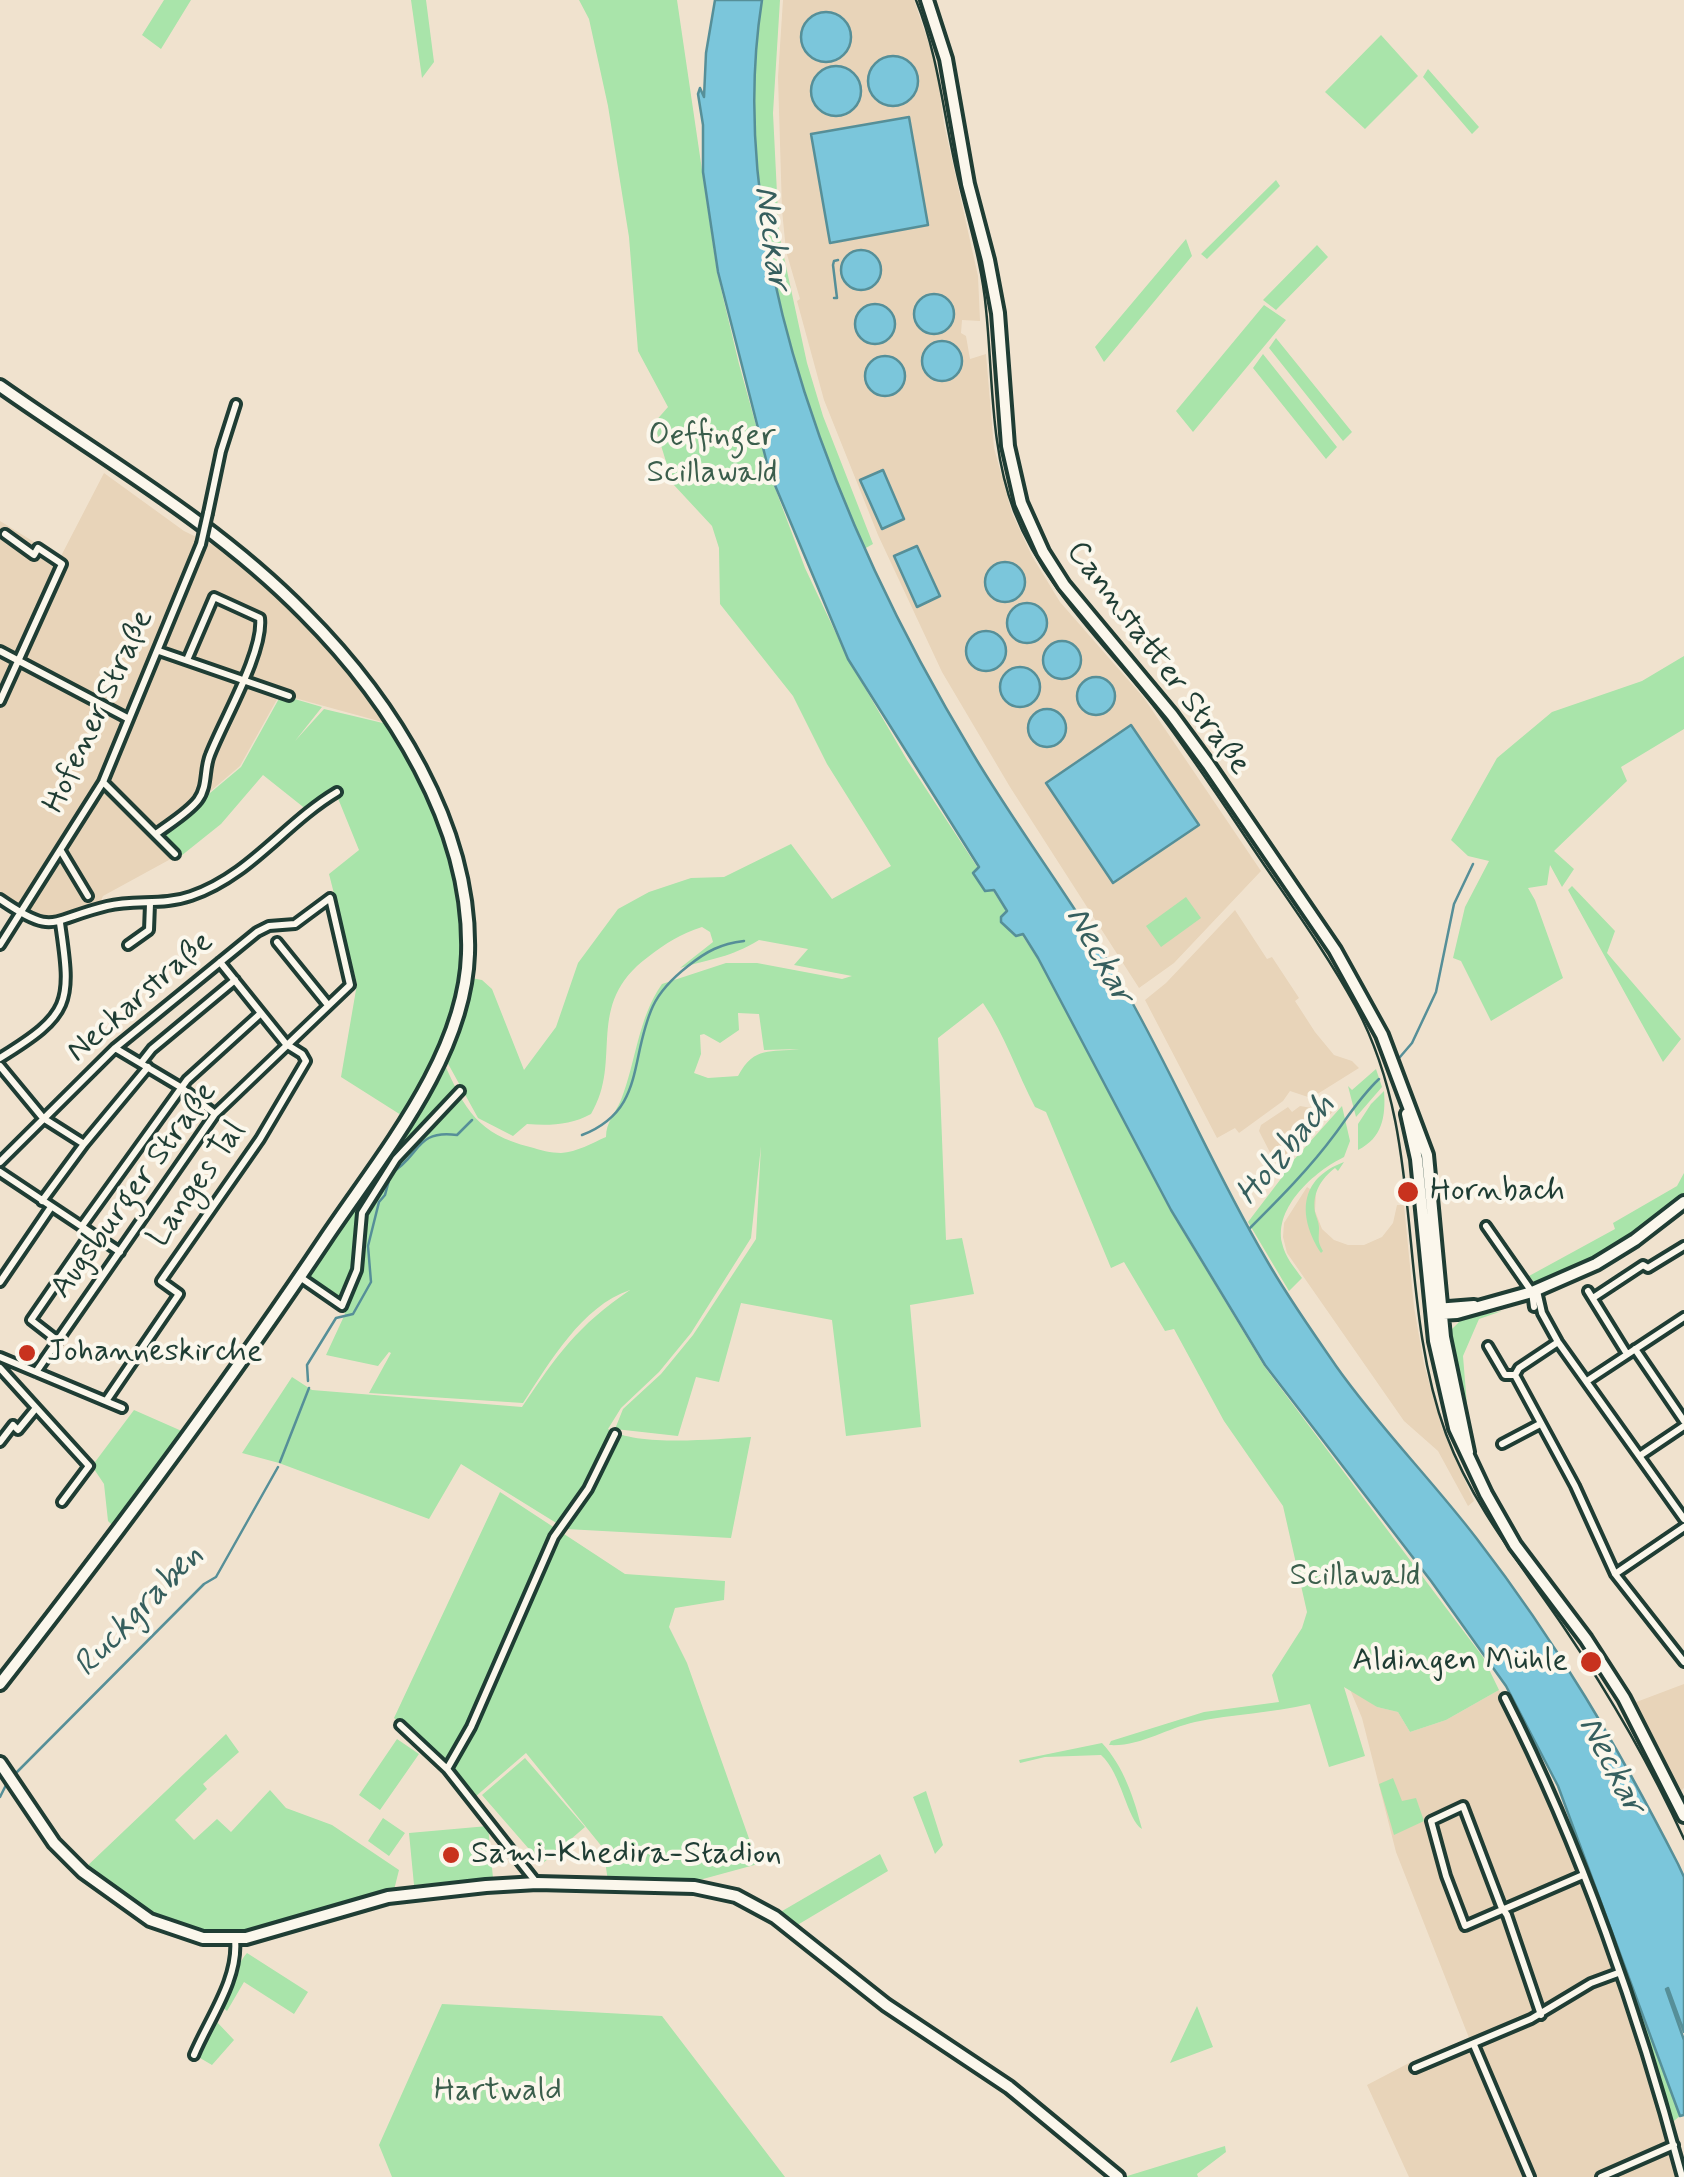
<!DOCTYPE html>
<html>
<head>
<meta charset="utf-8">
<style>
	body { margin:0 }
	canvas { display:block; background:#f0e2ce }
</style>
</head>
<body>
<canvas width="1684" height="2177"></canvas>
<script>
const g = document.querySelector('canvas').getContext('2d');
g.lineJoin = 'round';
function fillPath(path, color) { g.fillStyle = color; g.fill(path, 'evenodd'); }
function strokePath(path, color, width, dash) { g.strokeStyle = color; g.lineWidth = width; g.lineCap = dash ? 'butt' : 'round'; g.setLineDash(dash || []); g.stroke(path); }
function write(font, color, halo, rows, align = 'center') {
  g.font = font + ' Mynerve,sans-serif'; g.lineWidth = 8; g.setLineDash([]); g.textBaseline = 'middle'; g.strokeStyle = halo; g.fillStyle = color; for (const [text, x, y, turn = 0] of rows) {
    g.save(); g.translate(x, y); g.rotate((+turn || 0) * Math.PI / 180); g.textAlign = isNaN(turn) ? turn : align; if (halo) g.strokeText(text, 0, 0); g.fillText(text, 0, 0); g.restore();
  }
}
fillPath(new Path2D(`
	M783,0h131l22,65 8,59 34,152 2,45 -18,-1 -1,13 5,3 4,23 16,-5 8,94 18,65 20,43 28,46 84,96 117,173 -87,92 -35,25 -129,-201 -68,-115 -64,-137 -54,-135 -27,-99 3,-2 -14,-48 -4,-41 -4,-133z
	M104,473l80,58 43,21 28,21 69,68 62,82 -106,-29 -40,72 -81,69 19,20 -75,41 -3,7 -45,17 -17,-2 -38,-24v-373l60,37z
	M1235,910l32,49 5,-2 27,41 -4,3 20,31 19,23 18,6 7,7 -48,30 -21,-7 -7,10 -44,32 -4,-5 -18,10 -72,-138 21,-17z
	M1327,1098l7,12 -54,62 -21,-41 2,-6 27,-18 4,5 8,-6 12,2z
	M1307,1187l9,6 -1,18 7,18 12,11 14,5h16l18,-8 11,-14 4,-18h7l10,102 10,57 18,64 32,73 -6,5 -30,-55 -34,-30 -117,-168 -4,-16 1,-14z
	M1684,1684v104l-4,4 -49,-88z
	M1349,1687l28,20 21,5 12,20 36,-12 53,-30 40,75 79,208 59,204h-268l-42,-92 42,-22 62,-20 -75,-191 -34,-134z`), '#e8d4b9');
fillPath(new Path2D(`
	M164,0h27l-30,49 -19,-14z
	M411,0h15l8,62 -12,16z
	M579,0h98l40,272 22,92 30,108 36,96 43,91 59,101 132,201 131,249 94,156 219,291 16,33 -53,30 -36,12 -12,-20 -21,-5 -33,-20 21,69 -36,11 -19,-63c-38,9 -77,10 -115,18 -28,6 -55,25 -86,23l2,-4 93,-29 75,-10 -7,-27 30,-47 5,-16 -24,-106 -59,-85 -50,-92 -9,2 -41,-69 -13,6 -65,-156 -11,-5c-18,-34 -30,-72 -52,-104l-45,35 8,202 16,-2 12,56 -64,11 11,122 -75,9 -14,-116 -91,-17 -22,79 -23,-5 -18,59 -63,-7 8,-20 38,-35 32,-39 63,-96 5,-93 -10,92 -60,95 -32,39 -38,36 -13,21c29,18 107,10 143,8l-20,101 -165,-9 -105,-65 -32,55 -150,-56 -37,-10 50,-76 20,13 210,17c35,-52 55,-81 108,-117 -48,16 -80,72 -107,113l-154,-10 22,-40 -2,-1 -11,14 -52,-11 19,-41 -4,-11 -34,-26 137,-214c21,47 34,71 86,84 10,3 21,6 31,6 16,-1 31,-10 45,-16 0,-15 9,-23 15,-37 15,-38 17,-82 41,-116l64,-21h31l85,16 10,-3 -58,-11 14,-16 -49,-9c-30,18 -46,18 -79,28l33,-26 -3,-10 -8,-5c-22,7 -36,16 -54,30 -65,48 -24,103 -57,157 -20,11 -42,12 -64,10l-14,12 -35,-18 -32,-58 10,-23 15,-59 11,2 10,9 32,81 32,-43 22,-64 40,-54 31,-17 42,-14 33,-1 67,-33 41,55 59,-33 -64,-102 -34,-68 -73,-92 -1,-56 -7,-22 -39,-42 -19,-61 14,-16 -30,-56 -9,-114 -21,-131 -19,-87zM738,1013l21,1 5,36 36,-1c-30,4 -45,-4 -62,27l-30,2 -14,-5 7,-19 -1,-19 4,-1 16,9 19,-13z
	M762,0h18l-7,113 6,121 28,129 16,53 50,128 -9,5c-71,-171 -132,-362 -102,-549z
	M1381,35l37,41 -53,53 -40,-37z
	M1428,69l51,58 -7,7 -49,-57z
	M1276,180l4,6 -73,73 -6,-5z
	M1186,239l6,17 -88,106 -9,-15z
	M1317,245l11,12 -52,53 -13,-10z
	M1264,305l22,15 -93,112 -17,-21z
	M1276,338l76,94 -9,9 -74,-93z
	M1263,354l74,93 -11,12 -73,-91z
	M1684,656v73l-63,38 6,14 -73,70 20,18 -12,18 -12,-22 -3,20 -19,3 7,12 28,78 -72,43 -30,-60 -8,-3 12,-51 24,-46 -21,-5 -17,-16 46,-82 55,-46 90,-31z
	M281,695l41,12 -27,34 29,-32 63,15c56,97 102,199 59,311 -11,28 -29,54 -45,80l-60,-38 16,-93 -28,-110 30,-24 -24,-59 -28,19 -44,-35 -42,49 -40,32 -21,-21 81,-68z
	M1572,886l43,45 -8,22 74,86 -18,23 -95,-172z
	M1186,897l15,21 -40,29 -15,-21z
	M1376,1069l6,18 -26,30 -8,-31 4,4z
	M1384,1091c2,26 -2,47 -26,59v-26l13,-20z
	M1342,1106l8,35 -6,16c-29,14 -70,50 -62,86 3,14 12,24 20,35l-13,13 -41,-69 35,-46 -1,-3z
	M1344,1162l-6,9 -3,-3c-14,11 -23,25 -20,44 1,5 4,10 4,16 0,11 -2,13 4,23l-2,2c-23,-36 -23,-74 23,-91z
	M1684,1173v24l-64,47 -85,39 -6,-7 86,-47 -2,-6 64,-37z
	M1502,1311l-23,8 -16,37 6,74 -18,-100 12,-12z
	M134,1410l50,22 -72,93 -4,-4 -4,-37 -12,-18z
	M500,1492l125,82 100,7 -1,19 -49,8 -6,19 18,36 71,201 -66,18 -84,-1 -5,-33 -77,-95 -51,44 -28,-33 -53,-46z
	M226,1734l13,18 -36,32 4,5 -32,31 19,20 23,-21 14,13 39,-42 16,18 46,17 67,45 -5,20 -167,46 -34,-4 -29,-10 -50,-30 -29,-24z
	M397,1739l22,15 -39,56 -21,-15z
	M1102,1743c22,24 32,55 40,86 -15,-9 -20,-55 -41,-74l-56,2 -25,6 -1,-3z
	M525,1758l60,69 -43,37 -60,-69z
	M1393,1778l9,23 14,-3 8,23 -30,14 -15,-51z
	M926,1791l17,54 -8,9 -22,-57z
	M383,1818l22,15 -16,23 -21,-15z
	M488,1826l5,52 -79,7 -5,-52z
	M880,1854l8,17 -94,56 -17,-13z
	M247,1953l61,39 -14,22 -50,-32 -17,29 -5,-4c10,-19 11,-38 25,-54z
	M442,2004l220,12 123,161h-393l-13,-32z
	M1638,2005l42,111 -10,8 -36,-113z
	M1197,2006l16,41 -43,16z
	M216,2021l18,19 -22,25 -12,-7z
	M1225,2146l1,6 -29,22 1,3h-74z`), '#a9e4aa');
const water = new Path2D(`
	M715,0h47c-40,252 83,542 211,754 49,82 108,158 155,241 49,87 88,179 138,264 21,37 46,72 70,107 43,61 96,114 141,173 81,105 141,208 201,325l6,13v155l-16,-44 -2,1 18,51v75l-4,1 -122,-330 -52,-100 -75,-105 -166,-216 -94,-155 -133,-252 -15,-24 -7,2 -15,-14v-5l6,-6 -13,-21 -9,1 -12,-18 6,-6 -131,-208 -79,-188 -51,-199 -15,-100v-47l-5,-31 2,-6 4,9 2,-44z
	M801 37a25 25 0 1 1 50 0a25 25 0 1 1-50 0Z
	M868 81a25 25 0 1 1 50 0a25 25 0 1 1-50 0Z
	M811 91a25 25 0 1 1 50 0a25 25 0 1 1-50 0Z
	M909,117l19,108 -98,18 -19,-109z
	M841 270a20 20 0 1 1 40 0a20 20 0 1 1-40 0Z
	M914 314a20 20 0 1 1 40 0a20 20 0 1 1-40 0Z
	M855 324a20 20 0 1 1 40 0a20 20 0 1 1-40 0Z
	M922 361a20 20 0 1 1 40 0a20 20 0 1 1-40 0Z
	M865 376a20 20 0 1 1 40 0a20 20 0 1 1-40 0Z
	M883,470l21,49 -22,10 -22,-49z
	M917,546l23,50 -23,11 -23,-51z
	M985 582a20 20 0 1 1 40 0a20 20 0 1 1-40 0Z
	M1007 623a20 20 0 1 1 40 0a20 20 0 1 1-40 0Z
	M966 651a20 20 0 1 1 40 0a20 20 0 1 1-40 0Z
	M1043 660a19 19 0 1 1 38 0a19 19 0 1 1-38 0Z
	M1000 687a20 20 0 1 1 40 0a20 20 0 1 1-40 0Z
	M1077 696a19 19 0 1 1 38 0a19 19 0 1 1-38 0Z
	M1028 728a19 19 0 1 1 38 0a19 19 0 1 1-38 0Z
	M1131,725l68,100 -86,58 -67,-100z`);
fillPath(water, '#7bc6db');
strokePath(water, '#568f98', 2.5);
strokePath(new Path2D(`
	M834,298h3l-4,-33 1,-4 4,-1
	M1400,1057l12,-14 24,-51 18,-88 19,-40
	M582,1135c64,-25 47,-77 71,-129 8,-17 21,-29 35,-40 19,-15 32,-22 56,-25
	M1250,1228c29,-29 60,-60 85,-94 14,-19 26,-38 44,-55
	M308,1381l-1,-16 29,-47 17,-4 18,-32 -3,-36 11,-44 6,-7 6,-22c29,-16 24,-44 66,-38l15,-15
	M280,1462l29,-74
	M15,1774l189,-190 12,-7 62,-110
	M0,1797l7,-14`), '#568f98', 2.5);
const street = new Path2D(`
	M208,513l13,-62 15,-47
	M0,651l129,68
	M159,651l130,45
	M0,701l62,-137 -24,-16 -4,7 -29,-21
	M103,782l72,72
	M156,834c13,-10 32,-21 42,-34 10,-13 6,-31 12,-45 13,-34 54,-103 50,-137l-46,-21 -27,63
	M61,851l27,45
	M0,899c55,38 49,21 107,7 28,-7 56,0 84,-10 59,-20 94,-73 146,-104
	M277,942l51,63
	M0,945l103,-163 98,-238
	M128,945l21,-15 1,-26
	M115,1048l67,40 33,26
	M0,1058c71,-44 72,-54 60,-135
	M141,1063l11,-14 83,-69
	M0,1066l43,52 41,26
	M0,1162l115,-114 142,-116 12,-6 26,-2 35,-26 20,87 -135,129 -179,258
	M0,1172l120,80
	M42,1201l42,-57 64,-77
	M82,1226l105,-146 74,-67
	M1486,1226l46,66 2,15
	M300,1277l42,29 15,-36 5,-57 34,-54 64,-68
	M0,1282l51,-75
	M1537,1291l5,22 16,29 126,177
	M1588,1291l39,63
	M1593,1298l50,-33 5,3 36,-22
	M58,1341l-27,-21 60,-87
	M1558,1342l-39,26 -4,7 60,111 40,88 69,88
	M1488,1346l17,29h10
	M1635,1349l49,72
	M0,1357l122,51
	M0,1368l89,98 -27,36
	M1587,1381l97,-64
	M106,1401l73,-107 -18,-13 99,-142 46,-78 -4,-7 -16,-10 -66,-82
	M0,1442l13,-17 5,5 18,-22
	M1502,1444l38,-20
	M1641,1455l43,-29
	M1615,1574l69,-47
	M1505,1698c75,147 135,319 177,479
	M400,1725l47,44 89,113
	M447,1769l24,-42 83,-190 34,-48 27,-55
	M1541,2015l-34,-100 -6,-9 -38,-100 -32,15 15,55 19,50c39,-17 78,-34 118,-51
	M1474,2045l56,132
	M194,2055c15,-36 45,-76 41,-116
	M1415,2068l116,-49 60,-36 27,-10
	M1601,2177l73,-32`);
const secondary = new Path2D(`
	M927,0l19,59 22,125 20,76 10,53 10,133 13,57 22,49 21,33 108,130 36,49 127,186 47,85 45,120 17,182 24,115
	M0,386c102,72 216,137 304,227 87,87 168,213 164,341 -3,103 -87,202 -142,284 -102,153 -213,301 -326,446
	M1407,1114l10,45 18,182 20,87 31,66 29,51 71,94 38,59 60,118
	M1436,1309l38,-3
	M1439,1314l18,-1 75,-21 64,-28 39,-24 49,-38
	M0,1763l54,80 29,29 67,48 53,18h43l142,-41 98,-11 51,-3 157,4 42,9 39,21 111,88 123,82 109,90`);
strokePath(street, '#1f3d34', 14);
strokePath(secondary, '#1f3d34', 18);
strokePath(street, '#fbf7ec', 6);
strokePath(secondary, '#fbf7ec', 10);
strokePath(new Path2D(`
	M916,0c22,55 27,111 40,169 10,46 26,92 30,140 7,67 4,138 28,202 30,78 92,134 142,198 40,52 75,107 111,160 31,45 63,90 89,138 71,132 39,287 90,427 27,72 74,129 117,192 46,68 87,138 121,213`), '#1f3d34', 2.5);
const streetBridge = new Path2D(`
	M201,544l7,-31`);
strokePath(streetBridge, '#1f3d34', 14, []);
strokePath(streetBridge, '#fbf7ec', 6);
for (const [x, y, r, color] of [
	[1408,1192,12,"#c8321e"],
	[27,1353,10,"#c8321e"],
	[1591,1662,12,"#c8321e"],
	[451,1855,10,"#c8321e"]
]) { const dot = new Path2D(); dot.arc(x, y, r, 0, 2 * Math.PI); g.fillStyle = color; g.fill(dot); strokePath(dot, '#fbf7ec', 4); }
write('32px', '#3b5e4c', '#fbf7ec', [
	["Oeffinger",712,437],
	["Scillawald",712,474],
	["Scillawald",1355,1577],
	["Hartwald",498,2092]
]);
write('32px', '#1f3d34', '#fbf7ec', [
	["Cannstatter Straße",1157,659,53],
	["Hofener Straße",100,712,-65],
	["Neckarstraße",141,998,-41],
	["Langes Tal",198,1185,-55],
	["Augsburger Straße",135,1191,-54]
]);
write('32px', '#1f3d34', '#fbf7ec', [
	["Hornbach",1430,1192],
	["Johanneskirche",47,1353],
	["Aldingen Mühle",1568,1662,"right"],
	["Sami-Khedira-Stadion",471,1855]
], 'left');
write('italic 35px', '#365f5e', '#fbf7ec', [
	["Neckar",770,238,82],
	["Neckar",1098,956,61],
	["Holzbach",1287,1151,-50],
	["Ruckgraben",140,1612,-46],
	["Neckar",1610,1766,62]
]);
</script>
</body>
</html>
